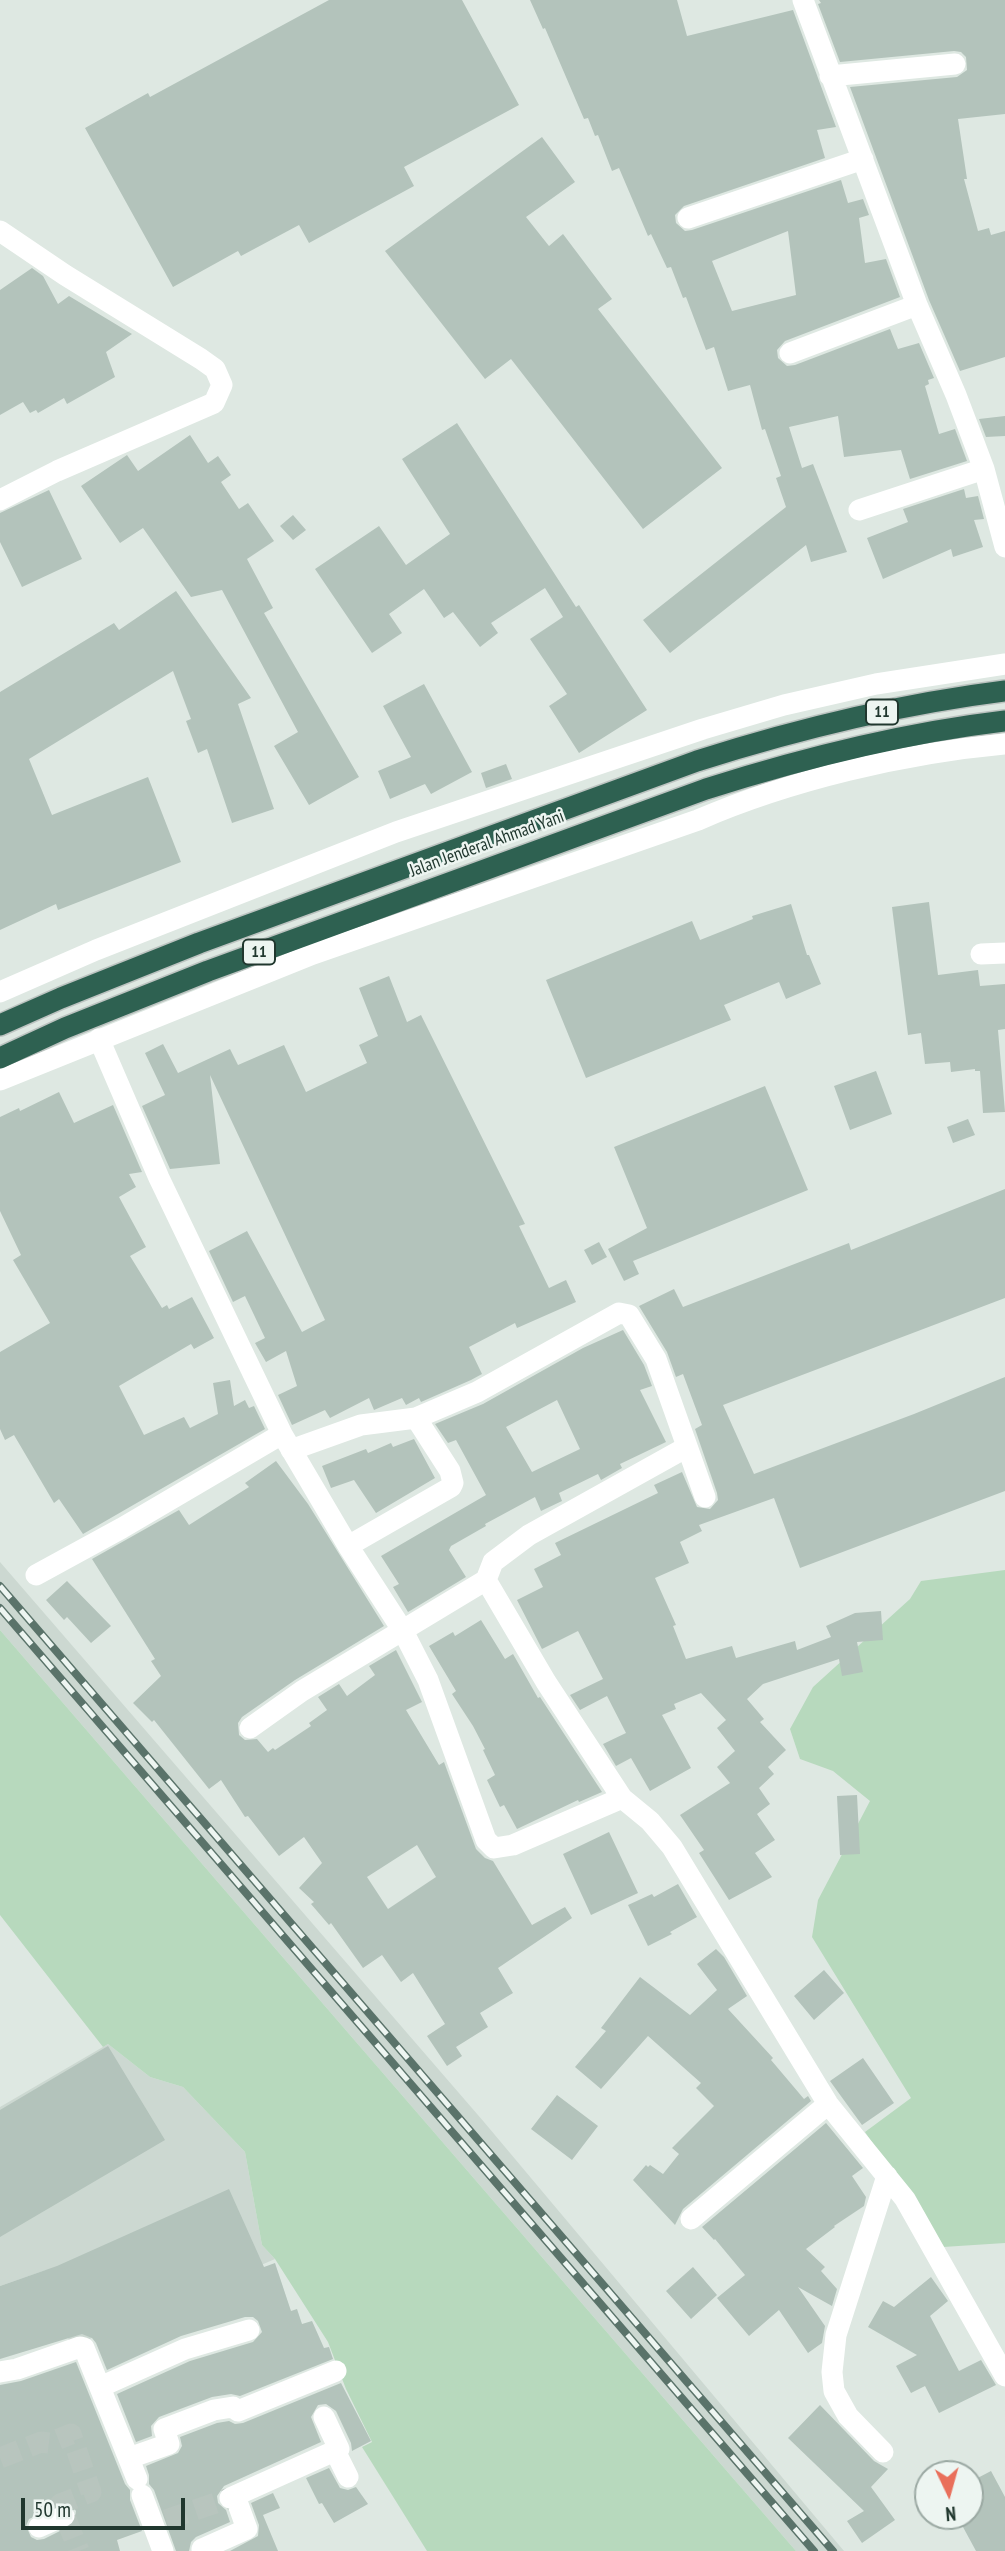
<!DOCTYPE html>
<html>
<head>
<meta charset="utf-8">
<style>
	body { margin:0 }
	#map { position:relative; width:1005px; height:2551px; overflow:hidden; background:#dee8e2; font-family:"PT Sans Narrow",sans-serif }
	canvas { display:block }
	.north { position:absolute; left:914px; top:2460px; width:70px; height:70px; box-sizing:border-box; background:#edf5f1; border:2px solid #9ba9a3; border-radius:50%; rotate:175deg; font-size:19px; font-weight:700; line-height:28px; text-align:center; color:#20372e }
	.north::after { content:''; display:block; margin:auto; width:24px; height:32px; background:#e96f5b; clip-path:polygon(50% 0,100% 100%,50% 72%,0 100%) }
	.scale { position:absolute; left:21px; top:2498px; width:164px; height:32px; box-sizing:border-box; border:4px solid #20372e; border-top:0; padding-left:9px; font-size:21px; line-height:24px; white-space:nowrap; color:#20372e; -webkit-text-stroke:5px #edf5f1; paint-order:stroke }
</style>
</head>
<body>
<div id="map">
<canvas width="1005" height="2551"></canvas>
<div class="north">N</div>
<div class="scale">50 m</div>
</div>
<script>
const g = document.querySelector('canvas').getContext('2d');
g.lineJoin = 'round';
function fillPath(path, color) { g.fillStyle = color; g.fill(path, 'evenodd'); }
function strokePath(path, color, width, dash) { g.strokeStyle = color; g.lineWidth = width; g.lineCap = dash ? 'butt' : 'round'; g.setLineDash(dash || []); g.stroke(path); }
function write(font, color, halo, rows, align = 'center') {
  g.font = font + ' "PT Sans Narrow",sans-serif'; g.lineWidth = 5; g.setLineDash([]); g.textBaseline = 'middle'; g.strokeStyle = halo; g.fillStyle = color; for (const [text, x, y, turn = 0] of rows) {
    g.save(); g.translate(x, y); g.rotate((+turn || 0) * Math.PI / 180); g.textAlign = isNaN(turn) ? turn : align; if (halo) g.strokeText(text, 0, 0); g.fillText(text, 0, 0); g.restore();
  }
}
fillPath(new Path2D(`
	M0,1562l484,560 360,429h-48l-796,-921z
	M108,2044l42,33 33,10 62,65 17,93 13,14 -204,88 -25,-77 -46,16v-179z`), '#ccd8d1');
fillPath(new Path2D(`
	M1005,1570v673l-62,4 -78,-115 46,-34 -99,-161 6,-37 52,-99 -37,-30 -33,-12 -10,-30 23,-42 97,-88 11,-18z
	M0,1630l796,921h-369l-65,-104 10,-5 -26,-53 -18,-47 -53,-83 -13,-14 -17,-93 -62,-65 -33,-10 -42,-33 -5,3 -103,-132z`), '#b7d9bd');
fillPath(new Path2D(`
	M329,0h133l57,105 -115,62 10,19 -105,57 -10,-18 -58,31 -3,-5 -65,36 -88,-159 63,-35 2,4z
	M530,0h147l10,36 106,-26 43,117 -19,3 8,28 -141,48 -9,9 1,8 9,8 7,-1 149,-50 7,23 15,-4 6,16 -10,3 6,45 21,-4 14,38 -115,44 -8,9 1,8 9,8 8,-1 95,-36 8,20 21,-6 15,35 -6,2 1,4 -4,2 14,48 16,-5 12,32 -57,18 -9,-29 -57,7 -6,-41 -49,11 13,41 11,-4 34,88 -36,10 -5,-17 -136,108 -27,-33 143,-113 -10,-29 5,-2 -16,-47 -3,1 -12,-45 -22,6 -14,-44 -8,3 -20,-53 -3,1 -12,-31 -4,1 -16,-34 -3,2 -29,-68 -7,3 -14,-36 -3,1 -7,-18 -4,1 -39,-91 -2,1zM788,231l8,64 -64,16 -20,-50z
	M819,0h186v114l-47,5 9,60h-3l14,52 11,-3 2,7 14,-4v126l-45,14 -31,-71 -79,-213 107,-10 10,-7 -1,-13 -5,-5 -7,-1 -114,11 -22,-58 3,-1z
	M542,137l33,45 -49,35 23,29 14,-12 49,65 -14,10 124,159 -79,61 -132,-170 -26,20 -100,-128z
	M32,268l11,8 15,28 11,-8 63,38 -26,18 9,25 -48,27 -3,-6 -26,15 -2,-3 -6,3 -7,-11 -23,13v-125z
	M1005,416v20l-19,1 -7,-18z
	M457,423l119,184 3,-2 68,105 -68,43 -30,-47 18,-12 -37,-55 33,-22 -18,-29 -54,35 7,10 -18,14 -27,-35 -9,6 -20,-29 -35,25 13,19 -30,20 -57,-84 64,-43 27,39 44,-31 -48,-75z
	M190,435l18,28 10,-7 13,19 -10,7 18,27 9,-6 26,38 -27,18 26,49 -9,5 95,164 -50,28 -35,-59 24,-14 -76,-142 -31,7 -48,-69 -23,15 -39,-57 46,-31 11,16z
	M964,489l2,9 12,-2 6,23 -10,1 9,27 -30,10 -2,-8 -68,30 -16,-41 41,-16 -5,-13z
	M49,490l33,69 -60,28 -22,-45v-29z
	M293,515l13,15 -13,10 -13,-14z
	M176,591l75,107 -13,6 36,105 -42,14 -25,-74 -9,4 -12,-32 5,-2 -18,-48 -144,88 23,56 96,-38 33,85 -123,48 -2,-6 -56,26v-238l114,-69 5,7z
	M424,684l48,88 -41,22 -6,-10 -35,15 -12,-28 33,-14 -28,-51z
	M506,764l6,15 -26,9 -5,-15z
	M929,902l9,73 40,-5 2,16 25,-2v45l-7,1 7,82 -22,1 -3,-42h-5v-2l-24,3 -1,-10 -25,2 -4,-31 -13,2 -16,-128z
	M791,904l16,51h2l12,29 -35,15 -7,-17 -55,23 7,15 -145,58 -40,-98 146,-59 8,19 53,-21 -1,-3z
	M389,976l18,46 14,-7 104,209 -6,2 30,62 17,-8 10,22 -59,26 -2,-5 -46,24 13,27 -11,6 -50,22 -2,-4 -13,7 -4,-7 -28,12 -5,-12 -39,20 -5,-8 -33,15 -14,-30 19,-9 -11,-35 -20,11 -11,-19 10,-5 -20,-42 -12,6 -24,-51 38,-20 55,101 23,-12 -115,-245 10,89 -50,5 -28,-63 23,-11 -20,-42 18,-9 15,29 52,-24 8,16 46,-20 22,47 61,-29 -8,-18 19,-9 -19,-48z
	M876,1071l16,43 -42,16 -16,-44z
	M765,1086l43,104 -175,71 6,13 -15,7 -16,-32 39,-21 -33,-81z
	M59,1092l15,31 39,-18 29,67 -13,2 7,13 -17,10 27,50 -16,9 32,52 5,-3 2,4 23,-12 22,41 -20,11 -3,-5 -72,42 25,49 40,-18 6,11 28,-14 -5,-31 17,-3 4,26 11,-6 4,8 5,-2 11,23 -182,105 -24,-35 -5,4 -40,-68 -9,5 -5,-11v-77l50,-29 -37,-63 8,-5 -21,-44v-94l19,-9 1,3z
	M968,1119l7,16 -22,8 -6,-16z
	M1005,1189v109l-282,107 31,69 160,-60 91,-37v114l-205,77 -26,-70 -75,27 3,6 -22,11 9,21 -34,15 21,47 -3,1 13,33 46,-13 4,12 59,-17 2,9 34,-13 -5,-11 29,-13 26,-2 2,29 -26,2 6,30 -21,4 -3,-17 -76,25 -16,15 17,20 -4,3 26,28 -18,17 6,7 -15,14 11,16 -13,10 18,26 -20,13 17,24 -43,23 -30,-47 5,-3 -24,-35 50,-32 -13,-16 18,-16 -18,-23 9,-8 -25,-27 -27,11 2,5 -14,6 29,53 -41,23 -19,-33 -15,8 -13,-22 23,-11 -19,-37 -27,14 -10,-15 33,-16 -25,-48 -36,18 -25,-49 26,-13 -9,-18 27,-14 -6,-12 103,-50 -4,-8 28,-13 15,35 13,2 8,-9 -1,-7 -22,-64 7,-4 -19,-51 -7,3 -9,-25 -28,-46 35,-17 9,18 166,-64 2,7z
	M599,1242l8,15 -15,8 -8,-15z
	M623,1330l21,35 8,21 -12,4 26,52 -46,22 2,4 -21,12 -3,-6 -39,19 3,8 -21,10 -6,-14 -50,27 1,2 -35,20 -2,4 17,27 -58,35 -15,-25 6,-3 -18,-28 105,-61 -30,-55 -8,3 -13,-19 48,-20 100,-56zM557,1400l23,49 -48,23 -26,-45z
	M414,1439l21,39 -59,35 -22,-33 -23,8 -9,-22 44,-17 2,4 23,-10 2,4z
	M276,1461l32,43 76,122 -89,54 -53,37 -4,6 1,12 6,5 12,-1 11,13 5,-4 2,2 36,-24 -2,-3 18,-13 -9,-13 21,-13 8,12 28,-21 -6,-9 27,-16 26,52 -16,8 33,55 5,-3 32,87 9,9 8,3 39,64 33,-18 7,11 -74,50 15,25 -33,20 8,14 -32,20 6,9 -15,10 -20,-30 18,-12 -32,-51 -12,9 -19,-27 -19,13 -32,-45 -2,2 -18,-21 3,-2 -15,-14 23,-25 -18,-26 -25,19 -31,-40 -3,1 -24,-37 -12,9 -55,-69 -2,2 -19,-19 28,-27 -10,-15 4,-2 -63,-100 87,-49 10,15 60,-38 -4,-4zM417,1845l19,32 -48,32 -21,-32z
	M67,1581l44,45 -20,17 -24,-26 -3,3 -18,-20z
	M481,1620l24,39 8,-5 25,44 2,-1 62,95 -23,10 -1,-2 -61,29 -13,-24 -4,2 -13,-27 8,-5 -12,-25 2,-1 -12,-23 -21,-32 4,-3 -27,-45 24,-14 2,4z
	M857,1795l3,59 -20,1 -3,-59z
	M609,1832l29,61 -47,22 -28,-61z
	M678,1884l19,33 -27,15 2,2 -24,12 -20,-41 24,-11 2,3z
	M716,1949l8,8 23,39 -19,13 45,49 -2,2 33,39 4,-3 3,5 -128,108 -8,16 -42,-45 13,-15 2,2 2,-2 13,9 16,-20 -7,-6 42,-42 -18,-18 5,-5 -53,-47 -47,53 -26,-22 31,-36 -5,-3 39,-51 50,38 27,-25 -20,-26z
	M824,1970l20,23 -30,27 -20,-24z
	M108,2046l57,94 -165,97v-127z
	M863,2058l31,45 -32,22 -32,-44z
	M557,2095l41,31 -26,34 -41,-31z
	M826,2123l37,45 -11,8 14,21 -2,9 -30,20 1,1 -29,22 19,18 -4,4 16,18 -5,17 -34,-19 27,39 -3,17 -14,10 -29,-43 -30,26 -32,-38 28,-23 -30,-36 -1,1 -12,-13z
	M229,2189l35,78 11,-4 16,48 6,-2 5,15 10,-3 12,27 5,-1 4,12 -93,37 -9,-2 -19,3 -53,20 -8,9 1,10 -16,6 -19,-48 73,-33 63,-19 9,-10 -4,-11 -5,-4h-8l-64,19 -74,34 -11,-27 -4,-5 -10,-4 -82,25v-73l57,-20z
	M693,2267l24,28 -26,24 -25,-28z
	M931,2277l17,24 -18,15 29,55 22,-11 15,25 -57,28 -14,-27 -14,7 -15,-27 21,-11 -49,-28 15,-26 11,6z
	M76,2362l49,122 5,6v10l12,31 -25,9 3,11h-120v-166l21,-4zM65,2503l7,3 4,5 -2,13 -30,15 -7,1 -6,-3 -5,-11 3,-7z
	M341,2383l30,58 -19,10 -1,-8 -15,-32 -10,-7 -8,1 -7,12 10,25 -97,44 -7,10 1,7 8,7 4,12 -34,15 -5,5 -2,9h-13l-22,-61 -5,-6v-9l-3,-9 32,-13 4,-7 -2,-9 37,-14 12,-2 6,3 8,-1z
	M820,2405l54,56 14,8 -17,18 24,33 -33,23 -15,-22 17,-10 -76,-73z
	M329,2468l11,20 8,2 8,-3 12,17 -34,19 -12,-20 -3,1 -13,-26z
	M991,2471l14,26v54h-29l-19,-35h13v-34z
	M273,2493l7,15 -17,7 15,36h-48l28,-15 1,-11 -8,-22z`), '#b3c3bb');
strokePath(new Path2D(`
	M0,2458l41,-16 8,1 22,-9 20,58 -31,12 19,47
	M166,2520l64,-22`), '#b8c5be', 21, [21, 10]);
const highway = new Path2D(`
	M0,1025l61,-27 138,-55 498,-182c101,-32 203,-57 308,-70
	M0,1058l65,-30 143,-57 498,-182c98,-31 197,-56 299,-68`);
strokePath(highway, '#bcc3c0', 24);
strokePath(new Path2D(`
	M803,0l114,305 39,90 28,74 21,78
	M830,76l125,-12
	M688,218l175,-59
	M0,231l65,44 136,84 14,10 7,16 -8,18 -157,68 -57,29
	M790,353l127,-48
	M859,510l125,-41
	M981,954l24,-1
	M0,992l96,-42 300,-118 307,-103 81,-24 92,-21 129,-20
	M99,1039l60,139 123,256 66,112 55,85 25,49 58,160 8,8 19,-3 109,-47
	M0,1080l313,-126 385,-134c92,-40 207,-67 307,-76
	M291,1450l70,-25 55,-7 61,-26 142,-79 10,2 27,44 49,138
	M348,1546l103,-59 2,-4 -3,-12 -34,-53
	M36,1575l86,-47 160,-94
	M486,1580l60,102 76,116 28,23 22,26 156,257 77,95 100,177
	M250,1728l52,-37 184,-111 7,-18 36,-27 158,-88
	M691,2219l137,-115
	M0,2372l17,-3 63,-22 4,1 53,131
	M100,2387l85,-38 64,-19
	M335,2451l13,26
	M883,2452l-35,-36 -14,-25 -2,-19 4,-37 51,-159
	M129,2458l40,-14 -5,-15 50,-19 19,-3 5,4 98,-40
	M142,2495l21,56
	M230,2498l109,-49 -15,-32
	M39,2527l25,-11
	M203,2551l-1,-2 45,-20 -12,-33`), '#fff', 21);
strokePath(highway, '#2e6151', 21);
const rail = new Path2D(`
	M0,1586l833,965
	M0,1608l814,943`);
strokePath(rail, '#5a736a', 8);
strokePath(rail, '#edf5f1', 5, [16]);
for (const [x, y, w] of [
	[882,712,32],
	[259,952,32]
]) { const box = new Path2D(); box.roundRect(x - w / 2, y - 12.5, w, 25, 5); g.fillStyle = '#edf5f1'; g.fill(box); strokePath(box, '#20372e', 2); }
write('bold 16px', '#20372e', null, [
	["11",882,712],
	["11",259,952]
]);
write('18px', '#20372e', '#edf5f1', [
	["Jalan Jenderal Ahmad Yani",487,844,-20]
]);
</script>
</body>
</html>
